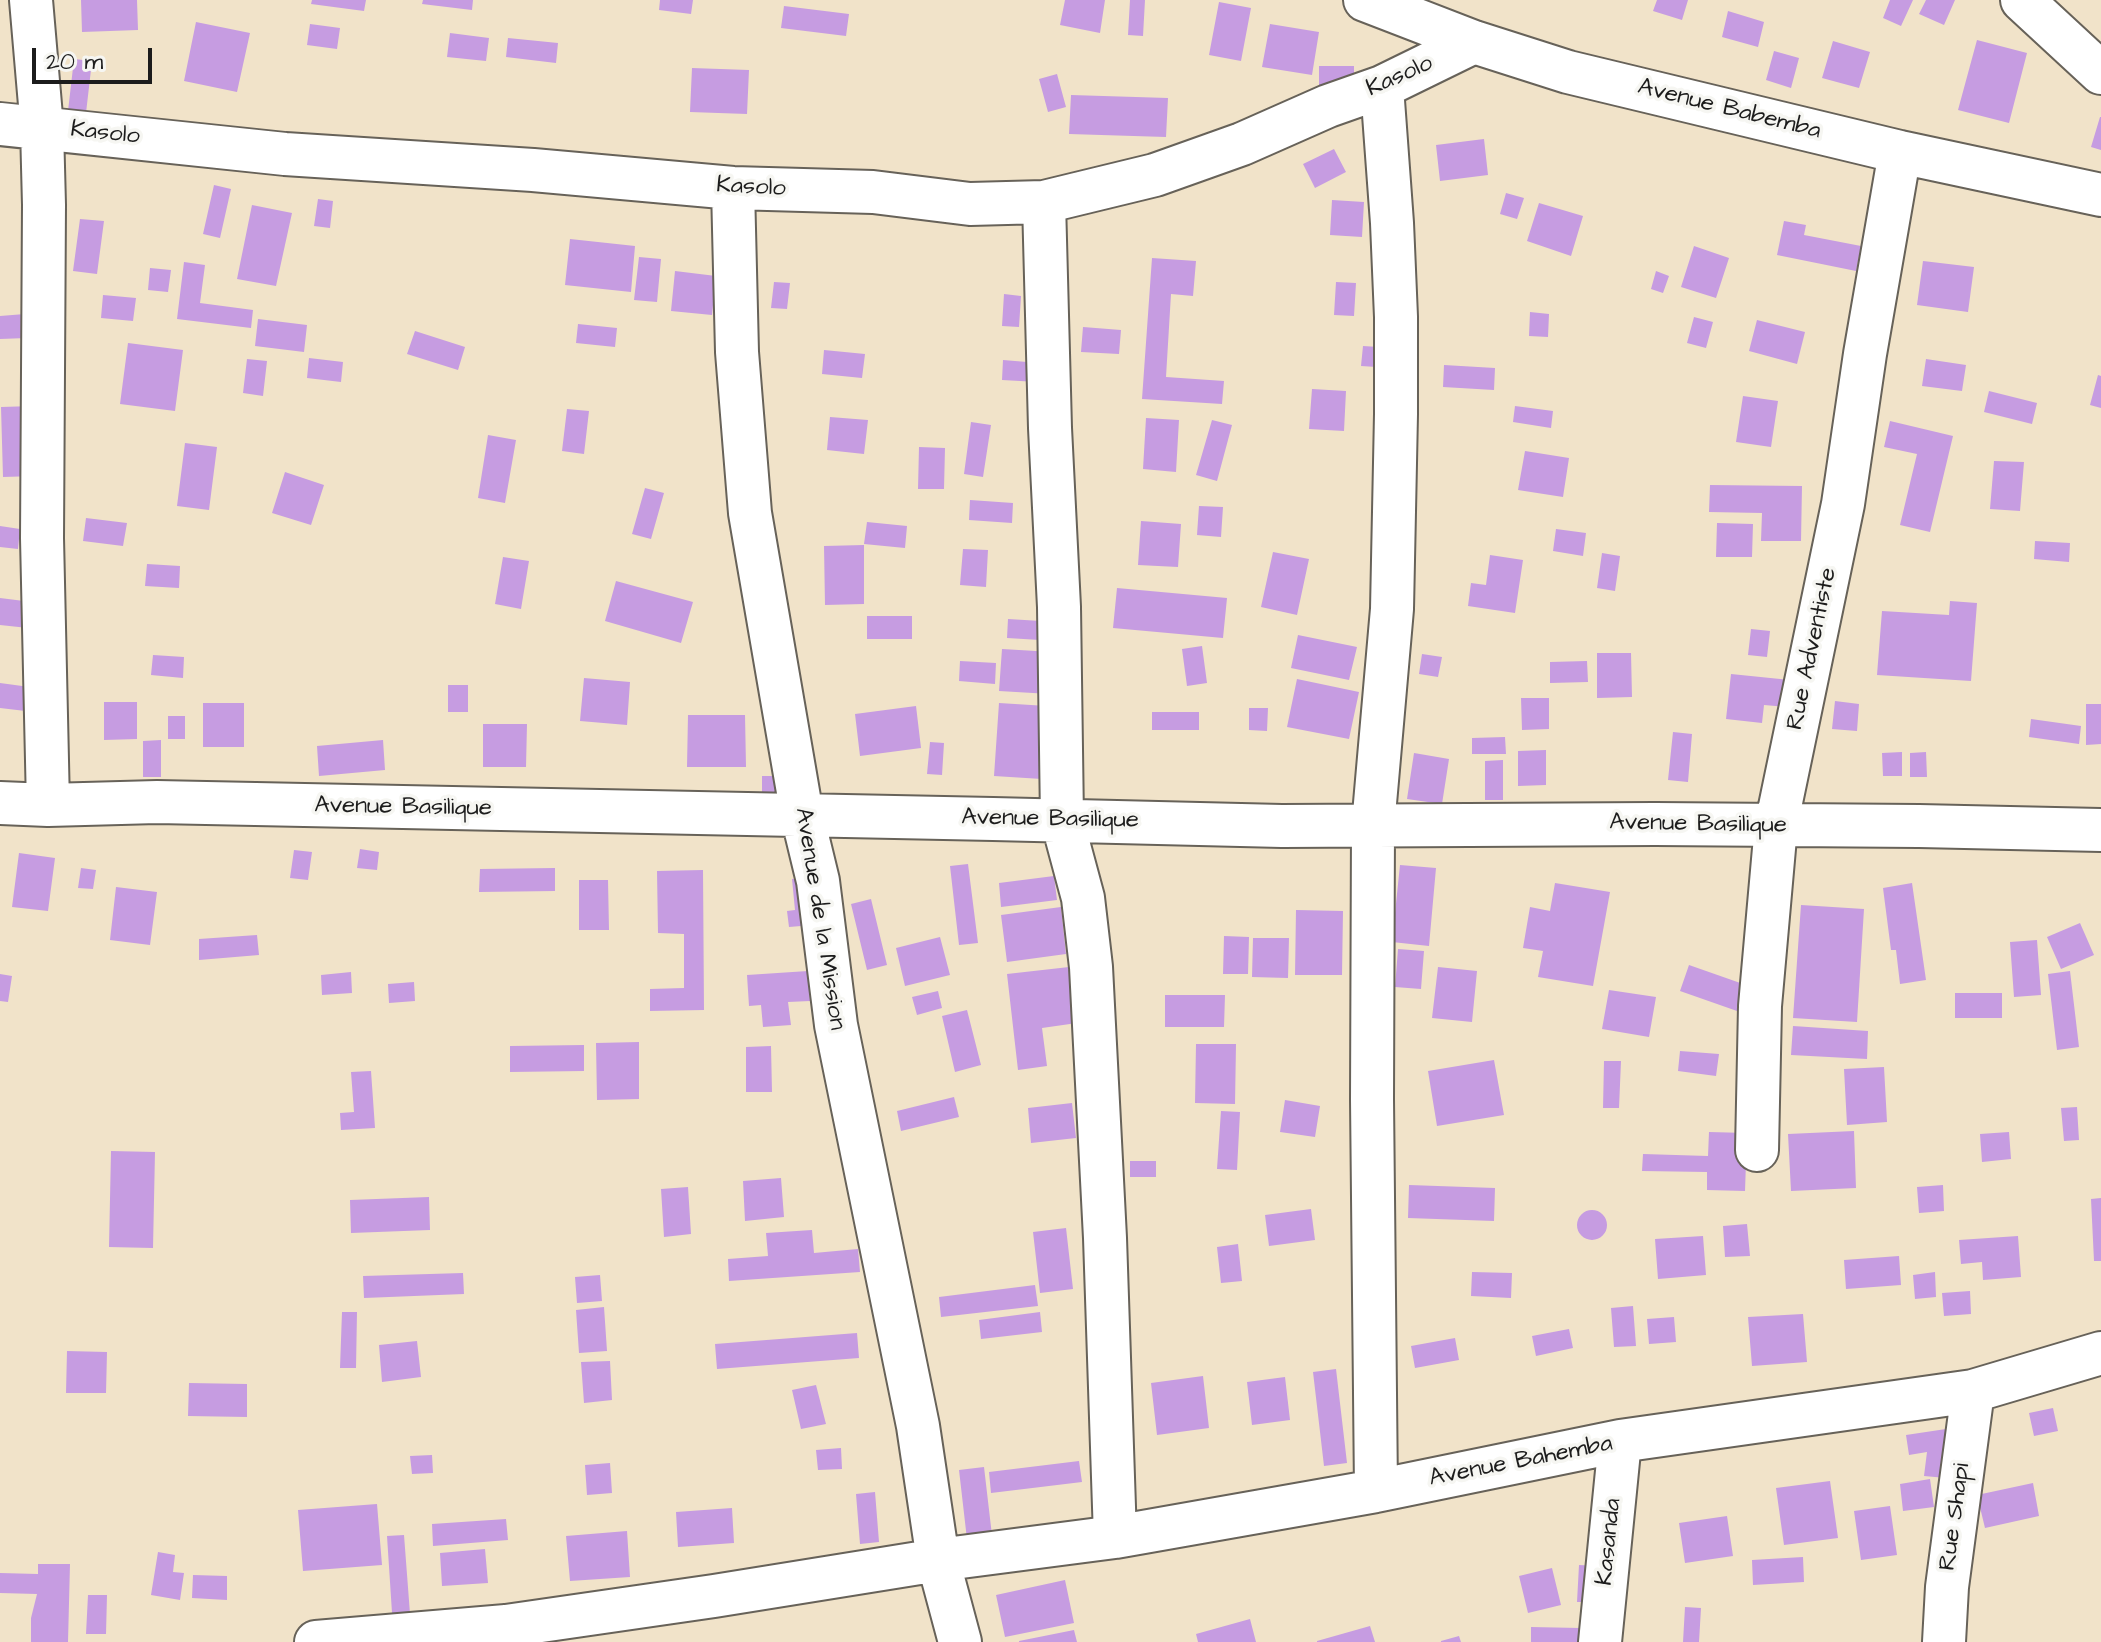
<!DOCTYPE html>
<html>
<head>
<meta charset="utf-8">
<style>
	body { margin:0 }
	#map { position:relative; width:2101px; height:1642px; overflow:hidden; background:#f1e3c9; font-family:"Architects Daughter",sans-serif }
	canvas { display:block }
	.scale { position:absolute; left:32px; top:48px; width:120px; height:36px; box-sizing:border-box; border:4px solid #1c1c1c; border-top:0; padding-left:10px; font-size:24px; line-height:28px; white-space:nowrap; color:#1c1c1c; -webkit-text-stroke:6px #f6f6f2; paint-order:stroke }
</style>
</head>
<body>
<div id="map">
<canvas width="2101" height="1642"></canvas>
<div class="scale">20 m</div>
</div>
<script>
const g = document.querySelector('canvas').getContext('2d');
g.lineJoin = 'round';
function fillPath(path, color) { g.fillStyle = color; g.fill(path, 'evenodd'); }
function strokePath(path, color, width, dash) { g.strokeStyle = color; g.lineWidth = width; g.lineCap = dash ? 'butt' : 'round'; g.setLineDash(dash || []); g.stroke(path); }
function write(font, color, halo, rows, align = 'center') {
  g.font = font + ' "Architects Daughter",sans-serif'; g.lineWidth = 7; g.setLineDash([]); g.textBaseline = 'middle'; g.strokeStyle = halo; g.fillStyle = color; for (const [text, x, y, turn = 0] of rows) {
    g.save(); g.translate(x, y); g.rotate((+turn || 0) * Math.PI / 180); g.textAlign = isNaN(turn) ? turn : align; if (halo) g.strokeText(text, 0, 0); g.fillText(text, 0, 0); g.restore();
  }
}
fillPath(new Path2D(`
	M81,0h56l1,30 -56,2z
	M312,0h54l-2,11 -53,-7z
	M423,0h50l-1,10 -50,-6z
	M660,0h33l-2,14 -32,-4z
	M1065,0h40l-5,33 -40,-8z
	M1130,0h15l-2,36 -15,-1z
	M1657,0h31l-6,20 -29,-9z
	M1890,0h23l-12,26 -18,-8z
	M1926,0h29l-11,25 -25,-11z
	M1219,2l32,6 -10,53 -32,-6z
	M784,6l65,8 -3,22 -65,-8z
	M1728,11l36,11 -6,25 -36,-10z
	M196,22l54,11 -13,59 -53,-11z
	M310,24l30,4 -3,21 -30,-4z
	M1270,24l49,8 -7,43 -50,-8z
	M450,33l39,5 -3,23 -39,-4z
	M508,38l50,5 -2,20 -50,-6z
	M1977,40l50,13 -18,70 -51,-13z
	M1833,41l37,11 -11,36 -37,-10z
	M1774,51l25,7 -8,30 -25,-8z
	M74,59l18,2 -6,52 -18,-2z
	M1319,66h35v22l-35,-1z
	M692,68l57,2 -2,44 -57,-2z
	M1057,74l9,33 -18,5 -9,-33z
	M1071,95l97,3 -2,39 -97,-3z
	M2100,117h1v33l-10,-3z
	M1484,139l4,36 -48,6 -4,-36z
	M1334,149l12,23 -31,16 -12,-24z
	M214,185l17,4 -11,49 -17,-4z
	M1506,193l18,5 -7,21 -17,-5z
	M318,199l15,2 -3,27 -16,-2z
	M1332,200l32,2 -2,35 -32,-2z
	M1539,203l44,13 -12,40 -44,-15z
	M252,205l40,8 -16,73 -39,-7z
	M80,219l24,2 -7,53 -24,-3z
	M1784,221l22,4 -2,10 57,11 -5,25 -79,-16z
	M570,239l65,7 -4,46 -66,-7z
	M1694,246l35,12 -13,40 -35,-11z
	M639,257l22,2 -4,43 -23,-2z
	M1152,258l44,3 -3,35 -22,-2 -5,83 58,4 -2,23 -80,-5z
	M1923,261l51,6 -6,45 -51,-7z
	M184,262l21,3 -5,38 53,7 -2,18 -74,-9z
	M150,268l21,2 -3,22 -20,-2z
	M675,271l41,5 -4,39 -41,-4z
	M1656,271l13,5 -6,17 -12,-4z
	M774,282l16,1 -3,26 -16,-1z
	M1336,282l20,1 -2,33 -20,-1z
	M1004,294l17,2 -2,31 -17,-1z
	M103,295l33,3 -3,23 -32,-3z
	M1530,312l19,2 -1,23 -19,-1z
	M25,314l2,24 -27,1v-23z
	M1694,317l19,5 -7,26 -19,-5z
	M258,319l49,6 -3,27 -49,-6z
	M1757,320l48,12 -8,32 -48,-13z
	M578,324l39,4 -2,19 -39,-4z
	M1083,327l38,3 -2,24 -38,-2z
	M415,331l50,16 -7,23 -51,-16z
	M128,343l55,7 -8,61 -55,-7z
	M1363,346l31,2 -2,20 -31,-2z
	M824,350l41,4 -3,24 -40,-4z
	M309,358l34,4 -2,20 -34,-4z
	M247,359l20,2 -4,35 -20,-3z
	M1926,359l40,6 -4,26 -40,-5z
	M1003,360l36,3 -1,19 -36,-2z
	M1444,365l51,3 -1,22 -51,-3z
	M2098,375l3,1v32l-11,-3z
	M1312,389l34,2 -2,40 -35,-2z
	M1989,391l48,12 -5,21 -48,-12z
	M1743,396l35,5 -7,46 -35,-5z
	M34,406l2,70 -33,1 -2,-70z
	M1515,406l38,5 -2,17 -38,-6z
	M567,409l22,2 -5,43 -22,-3z
	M830,417l38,3 -4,34 -37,-4z
	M1146,418l33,2 -3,52 -33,-3z
	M1212,420l20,5 -15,56 -21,-6z
	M1890,421l63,15 -23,96 -30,-7 17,-71 -33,-7z
	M971,422l20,3 -8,52 -19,-3z
	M488,435l28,5 -11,63 -27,-5z
	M185,443l32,4 -8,63 -32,-4z
	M919,447l26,1 -1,41h-26z
	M1525,451l44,7 -6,39 -45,-7z
	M1994,461l30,1 -4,49 -30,-2z
	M285,472l39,13 -13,40 -39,-12z
	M1710,485l92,1 -1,55h-40l1,-28 -53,-1z
	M645,488l19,5 -13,46 -19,-5z
	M970,500l43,3 -1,20 -43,-3z
	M1199,506l24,1 -2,30 -24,-2z
	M86,518l41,5 -4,23 -40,-5z
	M1141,521l40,3 -3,43 -40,-2z
	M867,522l40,4 -2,22 -41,-4z
	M1717,523l36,1 -1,33h-36z
	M0,526l20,3 -2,20 -18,-2z
	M1556,529l30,4 -3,23 -30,-5z
	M2035,541l35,2 -1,19 -35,-3z
	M864,545v59l-39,1 -1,-59z
	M963,549l25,1 -2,37 -26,-2z
	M1273,552l36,7 -12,56 -36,-8z
	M1602,553l18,3 -5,35 -18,-3z
	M1490,555l33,5 -8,53 -47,-7 3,-23 15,2z
	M503,557l26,4 -8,48 -26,-5z
	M147,564l33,2 -1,22 -34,-2z
	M616,581l77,21 -12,41 -76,-22z
	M1117,588l110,10 -4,40 -110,-10z
	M0,598l32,4 -4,26 -28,-3z
	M1950,601l27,2 -6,78 -94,-6 5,-64 67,4z
	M867,616h45v23h-45z
	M1008,619l33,2 -1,19 -33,-2z
	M1751,629l19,2 -3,26 -19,-2z
	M1298,635l59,12 -8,33 -58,-12z
	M1202,646l5,37 -20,3 -5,-37z
	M1002,649l51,3 -3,42 -51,-3z
	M1597,653h34l1,44 -35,1z
	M1422,654l20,3 -4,20 -19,-3z
	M153,655l31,2 -1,21 -32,-3z
	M960,661l36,2 -1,21 -36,-3z
	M1587,661l1,21 -38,1v-21z
	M1731,674l59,6 -3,27 -23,-2 -2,18 -36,-4z
	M584,678l46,4 -3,43 -47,-4z
	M1297,679l62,13 -10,47 -62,-12z
	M0,683l37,5 -3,24 -34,-4z
	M448,685h20v27h-20z
	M1521,698h28v31l-27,1z
	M1835,701l24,3 -2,27 -25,-2z
	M104,702h33v37l-33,1z
	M203,703h41v44h-41z
	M999,703l48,3 -5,73 -48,-3z
	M2086,704h15v40l-15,1z
	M916,706l5,42 -61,8 -5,-42z
	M1249,708h19l-1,23 -18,-1z
	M1152,712h47v18h-47z
	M688,715h57l1,52h-59z
	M168,716h17v23h-17z
	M2031,719l50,7 -2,18 -50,-7z
	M483,724h44l-1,43h-43z
	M1673,732l19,2 -4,48 -20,-2z
	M1505,737l1,17h-34v-16z
	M161,740v37h-18v-36z
	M383,740l2,30 -66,6 -2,-30z
	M930,742l14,1 -2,32 -15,-1z
	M1546,750v35l-28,1v-35z
	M1902,752v24h-19l-1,-23z
	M1926,752l1,25h-17v-24z
	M1414,753l35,6 -7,45 -35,-5z
	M1503,760v40h-18v-39z
	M762,776h28l-1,26 -27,1z
	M360,849l19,3 -2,18 -20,-2z
	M294,850l18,2 -4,28 -18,-2z
	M19,853l36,5 -7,53 -36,-4z
	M968,864l10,79 -19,2 -9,-79z
	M1400,865l36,3 -7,78 -37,-4z
	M81,868l15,2 -3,19 -15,-1z
	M555,868v23l-76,1 1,-23z
	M703,870l1,140 -54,1v-22l34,-1v-54l-26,-1 -1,-62z
	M1054,876l3,24 -56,7 -2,-24z
	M810,877l3,48 -24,2 -2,-16 8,-1 -3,-31z
	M579,880h29l1,50h-30z
	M1555,883l55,9 -17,94 -55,-9 5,-26 -20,-3 7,-41 20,4z
	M1912,883l14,97 -26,4 -4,-34h-5l-8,-62z
	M116,887l41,5 -7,53 -40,-5z
	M871,899l16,66 -20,5 -16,-66z
	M1801,905l63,4 -7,113 -64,-4z
	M1061,907l5,47 -59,8 -6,-47z
	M1296,910l47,1 -1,64h-47z
	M2080,923l14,32 -33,14 -14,-32z
	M257,935l2,20 -60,5v-21z
	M1224,936l25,1 -1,37h-25z
	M940,937l10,38 -45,11 -9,-38z
	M1253,938h36l-1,40 -36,-1z
	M2037,940l4,55 -27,2 -4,-55z
	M1398,949l26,2 -3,38 -26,-2z
	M1689,965l57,20 -9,26 -57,-20z
	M1078,966l6,56 -42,6 5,38 -29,4 -11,-96z
	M1438,967l39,4 -5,51 -40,-4z
	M808,971l2,30 -22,1 3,23 -28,2 -2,-22 -12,1 -2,-31z
	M2070,971l9,76 -22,3 -9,-76z
	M351,972l1,21 -30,2 -1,-20z
	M0,974l12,2 -4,26 -8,-1z
	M414,982l1,19 -26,2 -1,-19z
	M1609,990l47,7 -7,40 -47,-8z
	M938,991l4,17 -25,7 -5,-18z
	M1955,993h47v25h-47z
	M1165,995h60l-1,32h-59z
	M967,1010l14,55 -26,7 -13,-56z
	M1793,1026l75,5 -1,28 -76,-4z
	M639,1042v57l-42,1 -1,-57z
	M1196,1044h40l-1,60 -40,-1z
	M584,1045v26l-74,1v-26z
	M771,1046l1,46h-26v-45z
	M1680,1051l39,3 -3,22 -38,-5z
	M1494,1060l10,55 -67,11 -9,-55z
	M1604,1061h17l-2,47h-16z
	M1884,1067l3,55 -40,3 -3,-56z
	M371,1071l4,57 -34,2 -1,-17 14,-1 -3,-40z
	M954,1097l5,20 -58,14 -4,-20z
	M1285,1100l35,6 -5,31 -35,-5z
	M1072,1103l4,35 -45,5 -3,-35z
	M2077,1107l2,33 -15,1 -3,-33z
	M1221,1111l19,1 -3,58 -20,-1z
	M1854,1131l2,57 -65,3 -3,-57z
	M1709,1132l38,1 -2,58 -38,-1v-18l-65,-1 1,-17 65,2z
	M2009,1132l2,27 -29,3 -2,-28z
	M111,1151l44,1 -2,96 -44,-1z
	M1130,1161h26v16h-26z
	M781,1178l3,39 -39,4 -2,-40z
	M1409,1185l86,3 -1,33 -86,-3z
	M1943,1185l1,26 -25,2 -2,-26z
	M688,1187l3,47 -27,3 -3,-48z
	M429,1197l1,33 -79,3 -1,-33z
	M2101,1198v63h-7l-3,-62z
	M1311,1209l4,31 -46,6 -4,-31z
	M1577 1225a15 15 0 1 1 30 0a15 15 0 1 1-30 0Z
	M1747,1224l3,32 -25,1 -2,-31z
	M1066,1228l7,61 -33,4 -7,-61z
	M812,1230l2,23 44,-4 2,23 -131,9 -1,-22 40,-3 -2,-23z
	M1703,1236l3,39 -48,4 -3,-40z
	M2018,1236l3,41 -38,3 -1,-18 -21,2 -2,-24z
	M1238,1244l4,37 -21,2 -4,-36z
	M1899,1256l2,29 -55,4 -2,-29z
	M1472,1272l40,1 -1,25 -40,-2z
	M1935,1272l1,25 -21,2 -2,-24z
	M463,1273l1,21 -100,4 -1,-22z
	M600,1275l2,26 -25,2 -2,-26z
	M1035,1285l3,21 -97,11 -2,-20z
	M1970,1291l1,23 -27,2 -2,-23z
	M1633,1306l3,40 -22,1 -3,-39z
	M604,1307l3,44 -28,2 -3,-43z
	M342,1312h15l-1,56h-16z
	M1040,1312l2,20 -61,7 -2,-19z
	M1803,1314l4,48 -55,4 -4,-49z
	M1674,1317l2,25 -27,2 -2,-25z
	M1569,1329l4,19 -37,8 -4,-20z
	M857,1333l2,25 -142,11 -2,-25z
	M1455,1338l4,22 -44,8 -4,-22z
	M417,1341l4,36 -39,5 -3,-37z
	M67,1351l40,1 -1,41h-40z
	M610,1361l2,39 -28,3 -3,-41z
	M1336,1369l11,94 -23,3 -11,-94z
	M1203,1376l6,52 -52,7 -6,-52z
	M1285,1377l5,43 -38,5 -5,-43z
	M189,1383l58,1v33l-59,-1z
	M816,1385l10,39 -25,5 -9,-39z
	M2053,1408l5,23 -24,5 -5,-23z
	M1946,1429l3,20 -3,29 -22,-2 3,-24 -18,3 -3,-20z
	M841,1448l1,21 -24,1 -2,-20z
	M432,1455l1,18 -21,1 -2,-18z
	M1079,1461l3,21 -91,11 -2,-21z
	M610,1463l2,30 -25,2 -2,-30z
	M984,1467l9,77 -25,4 -9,-78z
	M1930,1479l4,28 -31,4 -3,-27z
	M1830,1481l8,57 -54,7 -8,-57z
	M2033,1483l6,33 -54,12 -8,-33z
	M875,1492l4,50 -19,2 -4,-50z
	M377,1504l5,61 -79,6 -5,-61z
	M1890,1506l7,49 -36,5 -7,-49z
	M732,1508l2,35 -56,4 -2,-35z
	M1727,1516l6,40 -48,7 -6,-40z
	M506,1519l2,21 -75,6 -1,-22z
	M627,1531l3,46 -60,4 -4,-45z
	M404,1535l7,92 -18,1 -6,-92z
	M485,1549l3,34 -46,3 -2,-33z
	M158,1552l17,3 -2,17 11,1 -4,27 -29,-5z
	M1803,1557l1,25 -51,3 -1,-25z
	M38,1564h32l-2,78h-37v-24l6,-24 -37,-1v-20l38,1z
	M1579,1565l20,1 -1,36h-21z
	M1552,1568l9,37 -33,8 -9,-37z
	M193,1575l34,1v24l-35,-2z
	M1065,1580l9,43 -69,14 -9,-42z
	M88,1595h19l-1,39h-20z
	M1685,1607l16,1 -2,34h-16z
	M1581,1618h18l-1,24h-67v-15l49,1z
	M1250,1619l6,23h-58l-2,-8z
	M1370,1626l5,16h-58v-1z
	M1074,1630l3,12h-58v-1z
	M1459,1636l2,6h-20v-1z`), '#c69ce1');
const minor = new Path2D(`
	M31,0l11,128 2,77 -2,333 6,267
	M1365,0l109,42 94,30 332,80 201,43
	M2022,0l79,73
	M0,124l285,30 248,16 200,18 140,4 97,12 74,-2 111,-27 87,-31 86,-38 54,-19 92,-45
	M733,188l4,164 13,161 52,302 16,66 18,144 82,401 20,134 22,82
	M1044,202l6,226 9,179 3,213 21,78 8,69 14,271 10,299
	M0,803l48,2 109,-3 836,17 289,7 373,-2 264,2 182,4
	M1757,1150l3,-144 16,-180 67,-322 22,-150 35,-202
	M1376,1491l-4,-392 1,-273 19,-217 4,-195v-97l-4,-94 -10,-136
	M316,1642l190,-16 208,-30 224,-36 177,-23 261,-46 244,-50 353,-50 128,-38
	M1600,1642l20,-201
	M1944,1642l3,-55 26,-196`);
strokePath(minor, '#676259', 46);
strokePath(minor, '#fff', 42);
write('24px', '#1c1c1c', '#f6f6f2', [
	["Kasolo",1400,77,-24],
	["Avenue Babemba",1729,110,14],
	["Kasolo",105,134,6],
	["Kasolo",751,188,3],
	["Rue Adventiste",1813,649,-78],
	["Avenue Basilique",403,808,1],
	["Avenue Basilique",1050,820,1],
	["Avenue Basilique",1698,825,1],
	["Avenue de la Mission",819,919,81],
	["Avenue Bahemba",1521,1462,-11],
	["Rue Shapi",1956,1517,-82],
	["Kasanda",1610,1542,-84]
]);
</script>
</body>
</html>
